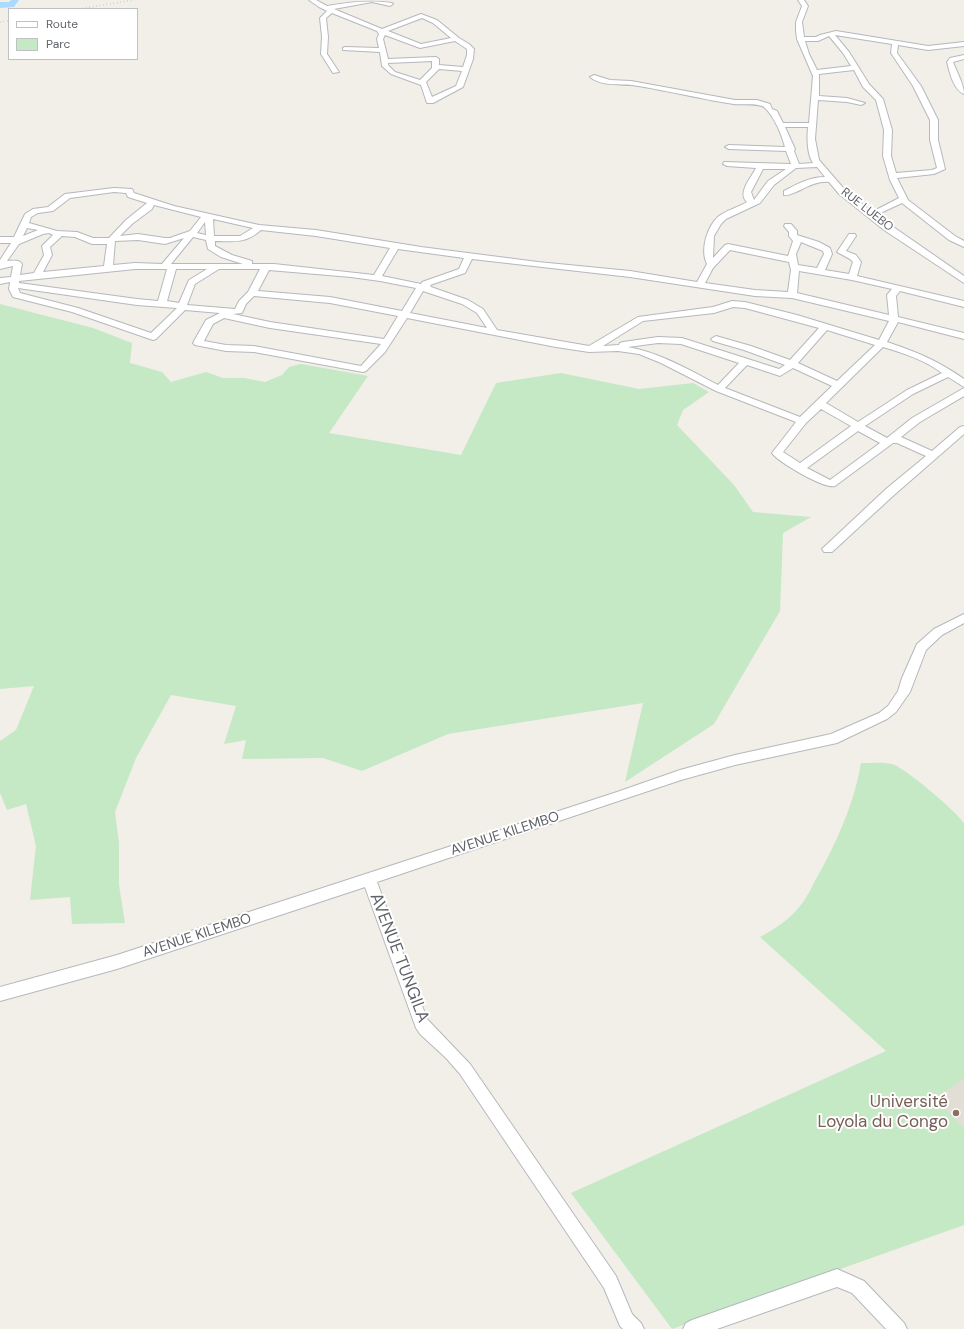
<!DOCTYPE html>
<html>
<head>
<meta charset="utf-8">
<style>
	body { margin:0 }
	#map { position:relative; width:964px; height:1329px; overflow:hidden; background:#f1efe8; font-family:"DM Sans",sans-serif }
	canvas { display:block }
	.legend { position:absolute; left:8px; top:8px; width:130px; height:52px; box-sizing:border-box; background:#fff; border:1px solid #bfc1c3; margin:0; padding:5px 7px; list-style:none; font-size:12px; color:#5f6368 }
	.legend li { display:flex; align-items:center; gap:8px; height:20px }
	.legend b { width:20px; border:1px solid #bfc1c3 }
</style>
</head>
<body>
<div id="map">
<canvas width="964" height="1329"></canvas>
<ul class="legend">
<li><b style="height:5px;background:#fff"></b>Route</li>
<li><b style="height:11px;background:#c5e8c5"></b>Parc</li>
</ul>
</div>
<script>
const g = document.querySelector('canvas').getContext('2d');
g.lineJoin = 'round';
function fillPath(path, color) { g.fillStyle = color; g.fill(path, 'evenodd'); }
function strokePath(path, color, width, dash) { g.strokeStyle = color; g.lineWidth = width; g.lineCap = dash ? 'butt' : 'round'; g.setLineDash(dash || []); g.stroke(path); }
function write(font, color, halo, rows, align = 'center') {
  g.font = font + ' "DM Sans",sans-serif'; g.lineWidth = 4; g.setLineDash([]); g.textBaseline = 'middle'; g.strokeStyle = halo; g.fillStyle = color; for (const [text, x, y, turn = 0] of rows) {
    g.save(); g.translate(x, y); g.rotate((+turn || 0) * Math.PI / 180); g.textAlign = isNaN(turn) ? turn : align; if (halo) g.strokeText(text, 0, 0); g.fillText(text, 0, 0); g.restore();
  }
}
fillPath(new Path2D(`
	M964,1076v52l-31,-30z`), '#e1ded6');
fillPath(new Path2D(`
	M0,304l93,24 39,15 -2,20 32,9 9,10 35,-10 17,6h21l21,4 17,-7 7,-8 12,-3 67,12 -39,57 132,22 35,-72 65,-10 78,16 54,-6 16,9 -26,18 -6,15 57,60 19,27 58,5 -28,16 -3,78 -66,113 -89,58 18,-79 -195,31 -86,37 -39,-13 -81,1 4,-19 -22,4 12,-38 -65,-11 -35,63 -21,54 4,31v42l6,38 -53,1 -2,-27 -40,3 6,-54 -10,-42 -19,6 -7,-17v-52l16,-11 18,-44 -34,3z
	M861,763c10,0 22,-1 31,1 12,3 64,47 72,59v256l-30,19 30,30v97l-292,104 -101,-136 315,-142 -126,-114c15,-8 30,-18 40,-31 7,-8 11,-18 16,-27 20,-35 38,-75 45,-116z`), '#c5e8c5');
fillPath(new Path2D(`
	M11,0h8l-5,7 -14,1v-6h9z`), '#aadaff');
const minor = new Path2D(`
	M309,0h7l11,6c22,-4 43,-6 65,-3l1,1 -3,2 -18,-4 -38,7 48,20 39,-15 16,6 22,18 10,6 5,5 -1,10 -10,28 -30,16h-6l-6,-18 -30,-11 -9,-8 -2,-14 -37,-2v-2l2,-1 34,1 -2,-9 2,-5 -2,-3 -45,-18 -6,5 2,19 -1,17 12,18 -6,1 -12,-19 1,-17 -2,-19 7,-7 -8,-4zM422,18l11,5 18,15 -30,6 -33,-13zM385,35l35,13 35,-7 12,8v6l-4,12 -24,-2v-6l-3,-2 -48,2 -5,-20zM432,61v7l-12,12 -25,-8 -7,-7v-2zM439,69l23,2 -6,15 -24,11 -6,-15z
	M798,0h6l4,6 -6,16 2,15h12l4,-2 16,-4 92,15 36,-4v4l-36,4 -30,-5 -1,8 24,33 17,34v20l7,29 -11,5 -37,4 11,22 47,36 9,5v6l-15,-7 -47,-37 -26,12 88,61v7l-80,-53 -45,-36 -10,-12c-18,-2 -35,15 -45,13v-4c13,-7 26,-14 41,-14l-8,-10 -21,1 -22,17 -14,18 -34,16 -5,5 -7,12 -1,22 12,-13 3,-1 60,12 5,-15 -4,-5v-4l-5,-6 1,-2h6l6,7v4l22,7 11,6 2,6 -7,16 24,4 4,-12 -3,-3 -13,-7 12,-18h6l1,2 -10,15 10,4 5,7 -4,14 107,25v6l-64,-16 -4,5 2,21 66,16v6l-66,-17 -11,20c30,10 51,19 77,37v8l-16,-10 -35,17 -48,32 22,12 25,-20 52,-30v8l-44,26 -19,15 31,14 28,-24 4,-1v8l-70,61 -62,57h-8l-2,-3 64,-60 40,-33 -29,-13h-4l-58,43c-11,3 -57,-24 -63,-33l24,-31 -80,-31 -55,-28 -22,-9 -21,-3 -29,1 -33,-5 -149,-29 -22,34 -19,19 -3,1 -109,-20 -28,-1 -31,-6 -2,-2 13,-23 14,-7 -35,-3 -29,29 -3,1 -81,-28 -59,-15 -4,-8 1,-7 -10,2v-6l11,-1 2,-11 -13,3v-9l11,-17h-11v-6h14l11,-23 8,-5 15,-2 17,-13 49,-6 18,1 2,4 40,13 85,19 57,5 105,17 117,15 92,9 67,11 10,-18c-7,-14 0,-38 12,-48 8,-6 20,-9 28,-14 -10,-9 4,-24 9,-34l-29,-2 -4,-2 1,-2 67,2 -5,-13 -57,-2 -4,-2 4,-2 56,2c-4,-14 -11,-31 -21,-40 -6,-4 -23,-2 -30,-3 -34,-5 -68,-14 -102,-19 -14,-1 -31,1 -42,-8l4,-2 16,5 21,1 104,19h22l13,4 2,5 5,2 6,12h26l4,-47 -16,-37 -1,-8v-9l6,-16zM835,35l57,9 -1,9 22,33 17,34v20l7,28 -5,2 -36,3 -5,-17 1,-26 -9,-31 -14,-15 -20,-32zM829,36l14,17 8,13 -34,4 -8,-16 -4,-13h13zM854,70l9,17 13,13 8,30 -1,26 7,24 9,18 -27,14 -27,-22 -26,-30 -4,-21 3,-39 29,2 14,3 4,-2 -18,-5 -28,-2v-22zM785,127h23c-1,11 -1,27 5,36l-14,1 -5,-13 1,-2zM763,169h23l-18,12 -14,19 -3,-8zM114,192l12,1 2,4 19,6 -21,17 -17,18h-16l-16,-6 -20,-1 -28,-8 2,-6 7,-4 15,-2 17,-13zM154,205l47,12 -11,14 -20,7h-5l-27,-4 -18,2 12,-12 20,-15zM213,219l40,9 -13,8h-26zM205,222l1,13 -9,-2zM27,228l11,2 -15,6zM261,230l55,6 74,12 -16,27 -100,-11h-22v-3l-20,-6 -17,-9v-5c20,0 30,3 46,-11zM43,234l6,-1 4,2 -11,11 2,9 -10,18 -14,2 2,-11c-3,-5 -10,-3 -15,-3l12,-17zM62,236l13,1 17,7h15l-3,22 -61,6 9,-17 -2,-8zM193,237l13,3 2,9 13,8 22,7h-72zM184,238l-22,26 -27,-1 -22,2 2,-24 23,-1 27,4zM801,242l22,9 1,3 -7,14 -19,-3 -2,-11zM398,249l66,9 -5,11 -37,13 -1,2 -39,-8zM730,250l59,12 2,8 -3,22 -33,-2 -50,-7 8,-15zM472,259l158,18 125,19 37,2 97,23 -10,19 -82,-25 -52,-13 -13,-1 -19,6 -75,10 -49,29 -92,-16 -14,-21 -15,-9 -37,-13 -1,-2 35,-12zM135,269h32l-9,32 -21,-2 -118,-16v-2zM176,269h31l-18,11 -10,23 -12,-2zM219,269h41l-12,23 -9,9 -4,8 -48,-4 8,-21zM269,270l82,7 29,4 36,7 -14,23 -72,-14 -72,-6zM799,271l53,9 40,9 -5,6 2,20 -92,-22zM18,288l119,17 40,3 -26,25 -73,-25 -58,-15zM423,291l39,13 15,9 10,15 -77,-15zM254,296l76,7 68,13 -14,23 -114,-17 -37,-8 9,-1 4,-9zM733,307l12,1 74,20 -29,32 -39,-14 -35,-10 -5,3 2,2 31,9 41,15 -6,4 -97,-31 -24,-1 -35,5 -3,1 -1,2 -16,1 40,-25 71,-8zM224,318l46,10 111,16 -20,22 -107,-20 -28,-1 -22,-4 9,-17zM827,330l48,15 -38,36 -39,-18zM658,343l23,1 58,19 -21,22c-29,-15 -57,-32 -90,-38zM883,347c20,6 42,13 59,26l-35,17 -49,32 -32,-19zM747,365l33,11 13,-8 39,18 -32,31 -75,-29zM821,409l30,17 -51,37 -17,-11 23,-29zM858,431l22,12 -50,37 -23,-12z
	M964,55v4l-11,3c4,10 11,23 11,32 -11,-5 -14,-21 -17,-32l3,-4z
	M964,614v9l-22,12 -16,15 -16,42 -14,20 -9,7 -50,24 -102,22 -54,15 -304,102 50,137 43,45 146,212 16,38 9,9 3,6h-21l-3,-3 -16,-38 -144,-214 -14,-16 -26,-24 -4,-6 -51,-141 -248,82 -117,32v-14l117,-32 500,-163 63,-22 55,-15 96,-21 48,-21 9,-7 10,-15 4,-13 15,-34 17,-15z
	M837,1269l27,12 40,42 3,6h-21l-34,-36 -15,-6 -120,42h-34l3,-6 6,-3z`);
strokePath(minor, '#b5b8bc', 2);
fillPath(minor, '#fff');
strokePath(new Path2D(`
	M79,9l54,-9
	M0,22l9,-1`), '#b6b7b8', 1.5, [0.5, 3]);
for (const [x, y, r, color] of [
	[956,1113,4,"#8d6e63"]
]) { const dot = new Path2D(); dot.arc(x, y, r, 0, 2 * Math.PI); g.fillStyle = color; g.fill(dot); strokePath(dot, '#fff', 1.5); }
write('12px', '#5f6368', '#fff', [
	["RUE LUEBO",867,210,38]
]);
write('14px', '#5f6368', '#fff', [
	["AVENUE KILEMBO",505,834,-18],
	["AVENUE KILEMBO",197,936,-18]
]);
write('17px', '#5f6368', '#fff', [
	["AVENUE TUNGILA",399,958,69]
]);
write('17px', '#785e54', '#fff', [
	["Université",948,1103],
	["Loyola du Congo",948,1123]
], 'right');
</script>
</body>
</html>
